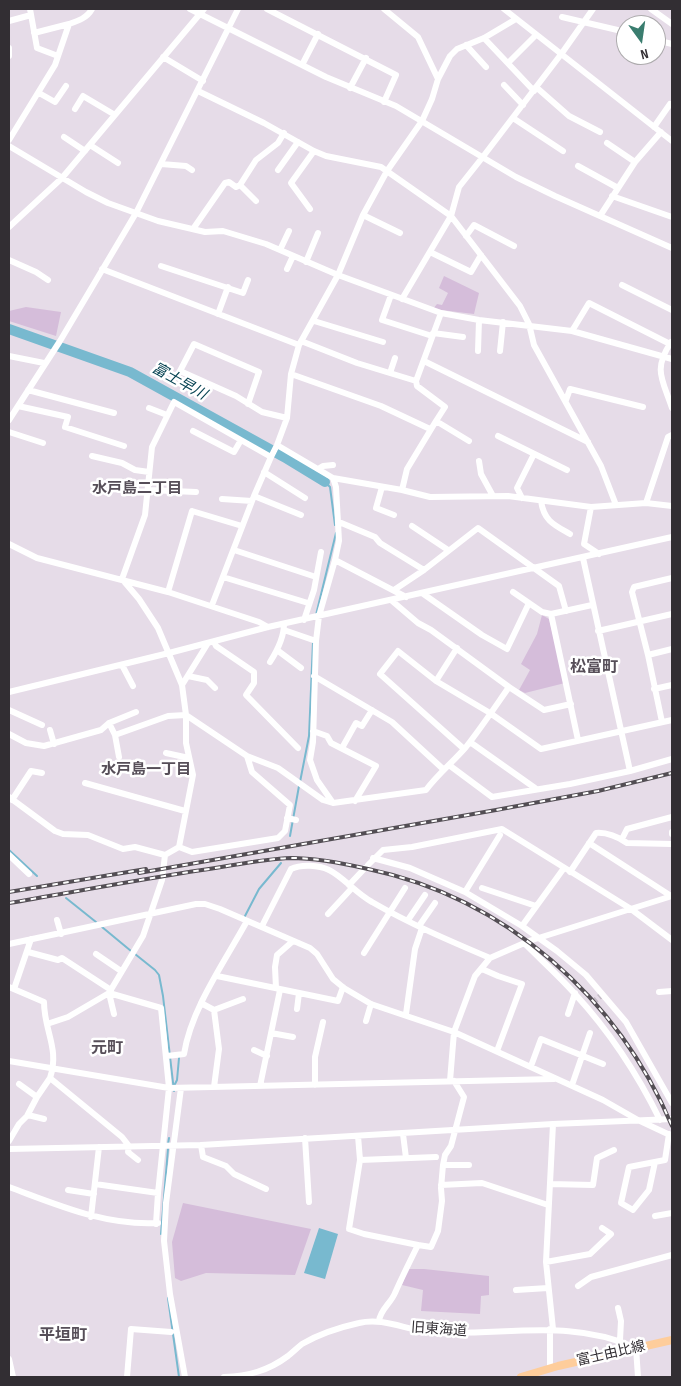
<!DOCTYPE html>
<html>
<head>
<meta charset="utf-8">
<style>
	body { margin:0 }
	#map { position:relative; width:681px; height:1386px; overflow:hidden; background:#e6dce8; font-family:"Sofia Sans Condensed",sans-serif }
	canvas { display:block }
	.frame { position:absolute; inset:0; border:10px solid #322e33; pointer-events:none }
	.north { position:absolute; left:616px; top:15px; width:50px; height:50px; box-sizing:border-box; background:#fff; border:1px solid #adabad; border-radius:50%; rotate:166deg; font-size:14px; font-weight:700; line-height:20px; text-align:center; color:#322e33 }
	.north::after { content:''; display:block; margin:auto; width:18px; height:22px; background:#3a7d6f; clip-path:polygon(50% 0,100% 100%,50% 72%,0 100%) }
</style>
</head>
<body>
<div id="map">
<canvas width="681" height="1386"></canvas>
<div class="frame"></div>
<div class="north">N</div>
</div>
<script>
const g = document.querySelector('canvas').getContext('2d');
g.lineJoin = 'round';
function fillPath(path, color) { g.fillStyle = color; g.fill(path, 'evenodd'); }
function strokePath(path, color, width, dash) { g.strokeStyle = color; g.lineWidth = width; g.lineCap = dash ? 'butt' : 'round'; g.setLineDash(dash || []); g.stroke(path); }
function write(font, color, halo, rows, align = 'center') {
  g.font = font + ' "Sofia Sans Condensed","Noto Sans JP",sans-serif'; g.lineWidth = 5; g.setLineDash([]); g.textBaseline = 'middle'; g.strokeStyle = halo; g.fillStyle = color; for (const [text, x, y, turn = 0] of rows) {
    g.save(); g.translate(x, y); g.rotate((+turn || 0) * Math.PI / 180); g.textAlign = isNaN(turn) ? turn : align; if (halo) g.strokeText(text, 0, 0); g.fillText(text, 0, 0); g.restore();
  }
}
fillPath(new Path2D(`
	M444,276l35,17 -5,21 -41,-5 4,-5 5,1 6,-12 -9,-5z
	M26,307l35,5 -5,24 -47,-15v-10z
	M542,615l7,4 16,64 -40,10 -6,-3 11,-20 -9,-6 16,-30z
	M183,1203l128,26 -16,46 -89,-2 -25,8 -6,-3 -3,-36z
	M408,1269h16l65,7v19l-8,1 -1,18 -59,-3 2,-21 -21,-5z`), '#d5bdda');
fillPath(new Path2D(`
	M319,1228l19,6 -13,45 -21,-6z`), '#78b9cf');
strokePath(new Path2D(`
	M325,482l5,5 5,38
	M316,615l20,-82
	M300,782l9,-46 4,-94
	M290,836l9,-50
	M9,850l28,26
	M66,898l30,24
	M245,916l14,-27 22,-26
	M102,927l29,24
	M135,954l20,16 4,5 4,21 11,95
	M174,1086l3,-6 2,-22
	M168,1144l1,-6
	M161,1234l7,-85
	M168,1298l11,79`), '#78b9cf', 2);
strokePath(new Path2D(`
	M9,329l121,43 154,85 41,25`), '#78b9cf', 10);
strokePath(new Path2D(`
	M592,1003l11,-9`), '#c2b9c4', 6, [6, 3]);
strokePath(new Path2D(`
	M30,9l7,39 21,8
	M190,9l136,68 70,29 120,71 39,19 117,52
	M267,9l129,66 -12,27
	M384,9l34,28 20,42
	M504,9l168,132
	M651,9l21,15
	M562,17l64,15
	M9,21l22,-6
	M34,33l35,-9
	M484,38l50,53
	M656,40l16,4
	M466,45l20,22
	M9,48v8
	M163,57l40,24
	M508,63l28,-28
	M302,65l16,-31
	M504,85l19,20
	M536,87l33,29 31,16
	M350,88l16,-30
	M198,91l66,32 50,28 12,5 55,11 70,49 69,90 9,18 5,21 67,121 15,39
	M39,93l16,9 11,-16
	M75,109l8,-13 32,19
	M513,118l50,33
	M654,127l16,-23
	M64,137l21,14
	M9,140l46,-75 14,-41c9,-3 18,-6 23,-15
	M607,143l28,19
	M90,145l28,18
	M9,146l77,46 22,11 50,18 47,11 18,-1 43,13 72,31 103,38 38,7 93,11 100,28
	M161,164l25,2 6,4
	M578,166l40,22
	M278,170l20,-28
	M240,185l16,16
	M612,196l60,21
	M310,209l-19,-26 23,-32
	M363,215l37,18
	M600,216l35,-54 26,-30
	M9,227l53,-49 142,-169
	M193,229l32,-46 4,-1 7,5 4,-2 16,-25 22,-17 6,-10
	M466,236l8,-11 40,21
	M280,250l9,-19
	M430,252l41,20 10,-17
	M9,260l27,12 12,8
	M306,262l12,-29
	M161,266l82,27 5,-13
	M102,269l197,76
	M287,269l6,-13
	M622,285l50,25
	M391,295l-9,25 50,16
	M402,299l49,-83 8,-29 23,-29 80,-105 31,-44
	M218,314l10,-27
	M314,321l69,21
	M572,331l17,-28 81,41
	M433,333l30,4
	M301,341l56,22 59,18 25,-68
	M671,342c-18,28 -9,36 1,66
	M478,351l1,-31
	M500,351l3,-29
	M9,356l35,7
	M424,361l164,81
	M390,373l5,-15
	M291,374l90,32 49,23
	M416,381l1,5 28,21 -9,14
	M28,390l86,23
	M566,400l4,-11 73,18
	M248,404l11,-32 -65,-28 -14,27 56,25 26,16 25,6
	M18,406l50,11 -3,10 59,19
	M149,408l18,7
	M9,420l51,-79 76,-128 102,-204
	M193,431l41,21 7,-12
	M9,432l34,11
	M498,436l69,34
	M277,445l56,33 69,12 28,7 78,-1 83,11 55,-4 26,3
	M92,456l30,7 13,7 14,2
	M479,461l2,13 12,22
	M318,469l5,-3 10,-1
	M264,472l41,26
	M333,478l3,9 3,54 -4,19 -16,56 -3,25 -3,101 -3,18 7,20 16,23 93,-13c12,-16 27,-28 40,-43 15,-19 29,-40 43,-60l35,23 27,-6
	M382,487l-6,21 18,7
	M148,490l48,2
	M402,490l5,-21 29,-48 33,20
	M254,496l47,19
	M522,498l-5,-10 17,-34
	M222,499l30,2
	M541,501c3,20 13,24 29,33
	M646,503l22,-66 4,-2
	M591,507l-7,37 15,10
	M339,522l36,15 5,6 44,27
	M412,526l36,24
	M9,544l28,14 131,34 91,30 9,5
	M234,550l82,27
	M583,558l47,213
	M335,560l71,37
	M223,577l85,26
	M122,579l23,-64 7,-68 22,-45 97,55
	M394,590l30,-20 54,-42 81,58 7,25
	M168,592l24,-81 50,15
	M513,592l29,20 9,2
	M422,593l60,42 25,14 22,-46
	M391,600l27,23 13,7 78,57
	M212,605l42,-109 17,-39 6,-12 10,-27 4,-44 8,-29 39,-70 25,-60 24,-44 35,-50 10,-22 6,-20 12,-23 7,-7 27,-11 32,-19
	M304,620l10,-30 7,-38
	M284,630l32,11
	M598,631l74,-17
	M214,642l2,4 38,26v11l-8,12 52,53
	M277,650l24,18
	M648,655l24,-6
	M270,662c7,-11 14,-24 14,-38
	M122,665l11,21
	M188,676l19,4 8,8
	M314,676l78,46 51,47
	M436,681l21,-33
	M182,685l26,-42
	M654,689l18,-4
	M9,692l160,-39 99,-26 404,-90
	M9,710l33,15
	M662,722l-14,-67 -16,-63 2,-5 38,-9
	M109,723l6,12 53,-19 18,-1 61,41 31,12 45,32 10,3
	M50,730l4,14
	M313,731l14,5 4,7 45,23 -21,35
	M9,734l17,9 18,3 57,-16 8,-7 27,-11
	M115,735l4,22
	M578,740l-27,-126 41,-9
	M470,742l65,46
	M342,748l14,-25 6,3 10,-16
	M464,749l-84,-75 18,-23 38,30 54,32 51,36 131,-29
	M166,753l23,5
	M449,765l43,32 78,-13 60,-13 42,-12
	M85,783l100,28
	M9,797l46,34 8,3 25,1 35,14 12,-2 30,8
	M12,800l19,-29 11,2
	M287,818l9,2
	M672,832v2
	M622,839l5,-10 45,-12
	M589,843l82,53
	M179,847l13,5 86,-14 7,-7 5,-26 -38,-33 -5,-16
	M9,855l20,19
	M373,858l37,10 55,24 57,34 35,25 29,24 40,47 46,81
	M368,865l15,-15 29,-3 90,-18 129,80 41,31
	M570,872l26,-39c10,-1 23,4 31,10l45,1
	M349,885l16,-17
	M482,888l54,18
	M465,892l35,-57
	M328,914l24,-26
	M57,920l4,14
	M408,920l17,-25
	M262,926l29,-57c10,-5 28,-4 38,1 13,6 28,24 43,32 38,22 78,39 118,56
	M419,926l16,-23
	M522,926l42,-58
	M524,943c17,17 35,33 51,51 35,38 62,79 85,126
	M9,944l187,-40h9l15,5 90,39 7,6 16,25 11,9 27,16 83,28 149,68 35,20 34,16
	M28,952l30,8 4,-2 49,32
	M364,953l41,-65
	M96,954l25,17
	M482,969l16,7 24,8 -25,67
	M217,976l121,25 5,-14
	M9,987l35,15c0,29 16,47 6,76l72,59 7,9 -1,6 10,8
	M276,988l-1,-21 2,-12 16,-14
	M14,989l17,-50
	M659,992l13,-1
	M201,1003l13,7 5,39 -5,38
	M297,1009l2,-16
	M214,1010l29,-11
	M114,1014l-5,-21 52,15 8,80 -11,105 -2,31
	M406,1014l9,-65 7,-21
	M568,1014l7,-21
	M366,1021l5,-17
	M47,1024l21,-7 41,-24 34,-57 19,-56 3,-25 14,-8 14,-72 -7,-32v-28l-4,-30 -24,-57 -19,-29 -17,-20
	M271,1033l22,4
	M254,1050l13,6
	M167,1056l17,-2c7,-45 41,-93 63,-133
	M9,1061l160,27 385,-9
	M531,1066l10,-27 62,25
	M450,1081l4,-49 21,-56 15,-18 39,-17 143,-45
	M19,1084l18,13
	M315,1085v-28l8,-35
	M572,1085l18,-52
	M260,1086l20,-96
	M181,1088l-15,115 -2,38 6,53 15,83
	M28,1115l16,4
	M553,1124l-7,138 7,67
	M403,1134l3,24
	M358,1136l2,24 -11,69 15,5 54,11
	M305,1138l4,64
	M9,1141l10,-17 8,-8 10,-19 13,-19
	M201,1145l2,12 23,9 8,8 32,15
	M9,1149l192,-4 352,-21 119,-5
	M360,1160l76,-3
	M655,1162l-6,28 -16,20 -12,-7 8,-36 36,-7 4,-26
	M443,1165h26
	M95,1184l63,9
	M550,1184l43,1 4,-27 17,-8
	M441,1185l41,-2 66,22
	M9,1187c49,18 96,39 149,36
	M68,1190l26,4
	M655,1216l17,-3
	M91,1217l8,-70
	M546,1262l44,-8 21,-20 -9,-6
	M578,1286l13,-9 81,-22
	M516,1290l32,-2
	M618,1308l3,13 -1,19
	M379,1321c1,-11 12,-18 16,-28 7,-16 15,-32 23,-48l13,2 7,-16 4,-30 -1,-13 2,-23 2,-10 6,-9 13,-49 -10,-16
	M550,1329v39
	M9,1359l4,18
	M127,1377l4,-48 40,3
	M224,1377c24,-1 44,-6 64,-21 5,-4 9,-8 14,-12 17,-10 39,-17 57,-21 24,-6 47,7 71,9 69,5 141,-15 206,16l2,29`), '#fff', 6);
strokePath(new Path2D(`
	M521,1377l37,-11 114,-26`), '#fecd9b', 8);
const rail = new Path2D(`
	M139,873l357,-63 102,-19 74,-18
	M9,892l137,-23
	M9,903c64,-11 128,-23 193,-33 29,-4 59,-11 89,-12 26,0 51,5 77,11 138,29 250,129 304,257`);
strokePath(rail, '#534e54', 4);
strokePath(rail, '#fff', 2, [5.5]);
write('14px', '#322e33', '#fff', [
	["旧東海道",439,1330,4],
	["富士由比線",611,1354,-13]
]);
write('italic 15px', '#003e4e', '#fff', [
	["富士早川",179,382,29]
]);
write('bold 15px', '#564e58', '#fff', [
	["水戸島二丁目",137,489],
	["水戸島一丁目",146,770]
]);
write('bold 16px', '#564e58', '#fff', [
	["松富町",594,668],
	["元町",107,1049],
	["平垣町",63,1336]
]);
</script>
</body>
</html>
